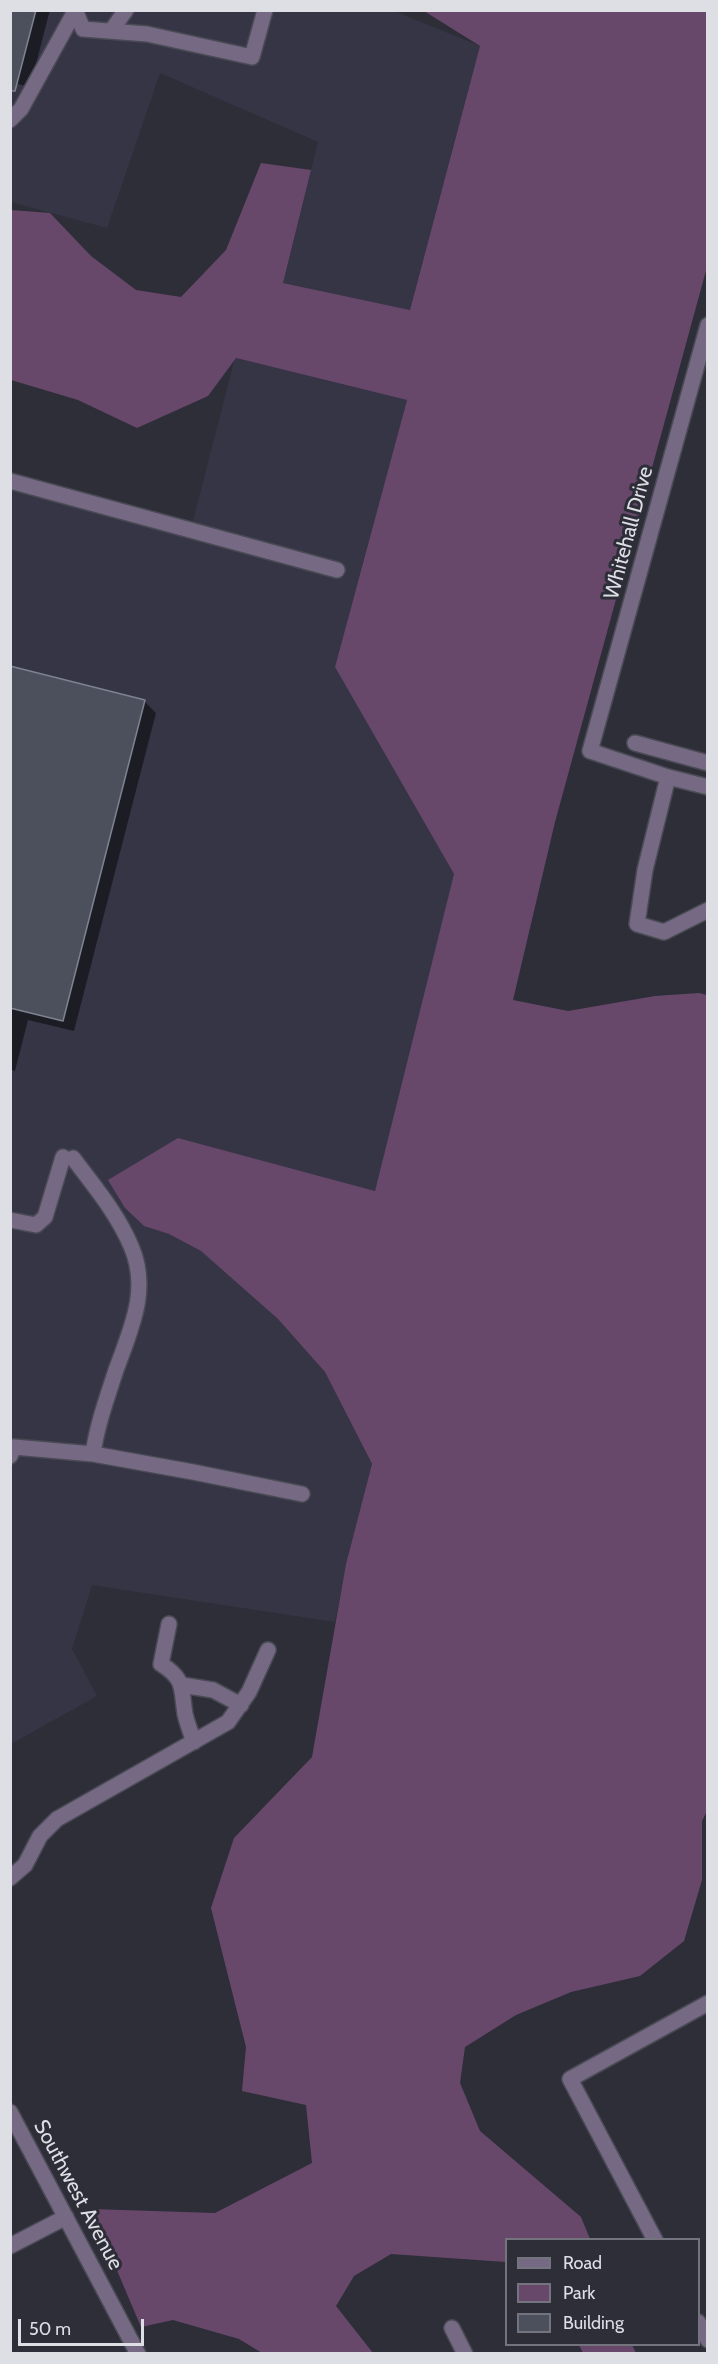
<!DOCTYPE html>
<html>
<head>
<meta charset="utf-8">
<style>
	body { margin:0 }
	#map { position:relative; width:718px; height:2364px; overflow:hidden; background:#2e2e39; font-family:Cabin,sans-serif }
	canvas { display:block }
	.frame { position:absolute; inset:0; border:12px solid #dedee5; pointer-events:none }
	.legend { position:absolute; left:505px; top:2238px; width:195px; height:108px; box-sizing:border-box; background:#2e2e39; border:2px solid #74747e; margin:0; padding:8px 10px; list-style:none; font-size:18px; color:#dedee5 }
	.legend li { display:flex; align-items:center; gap:12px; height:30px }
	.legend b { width:30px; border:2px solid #74747e }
	.scale { position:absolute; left:18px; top:2319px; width:126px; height:27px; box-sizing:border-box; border:3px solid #dedee5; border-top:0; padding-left:8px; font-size:18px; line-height:21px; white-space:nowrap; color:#dedee5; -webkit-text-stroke:4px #2e2e39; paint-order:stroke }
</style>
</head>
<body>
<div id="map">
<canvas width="718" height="2364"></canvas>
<div class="frame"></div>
<ul class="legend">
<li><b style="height:8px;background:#756984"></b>Road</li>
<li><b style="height:16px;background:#67486b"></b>Park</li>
<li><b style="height:16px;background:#4c505c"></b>Building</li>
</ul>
<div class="scale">50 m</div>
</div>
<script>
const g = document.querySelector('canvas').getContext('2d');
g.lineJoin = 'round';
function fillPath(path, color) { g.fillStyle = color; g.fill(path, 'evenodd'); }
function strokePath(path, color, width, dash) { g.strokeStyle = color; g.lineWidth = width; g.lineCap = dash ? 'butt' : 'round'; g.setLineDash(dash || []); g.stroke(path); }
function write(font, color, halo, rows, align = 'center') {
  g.font = font + ' Cabin,sans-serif'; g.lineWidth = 6; g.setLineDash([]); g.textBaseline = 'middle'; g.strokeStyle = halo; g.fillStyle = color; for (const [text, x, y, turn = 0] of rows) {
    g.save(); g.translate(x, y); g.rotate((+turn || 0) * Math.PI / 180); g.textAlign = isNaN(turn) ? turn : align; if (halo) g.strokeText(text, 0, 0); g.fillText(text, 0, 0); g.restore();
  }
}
fillPath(new Path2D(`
	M10,11h384l86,35 -70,264 -127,-27 35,-141 -158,-69 -53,155 -96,-26z
	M235,358l172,42 -72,267 119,207 -79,317 -197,-53 -53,70 19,18 25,8 32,17 77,68 47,53 47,93 -26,99 -11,58 -243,-37 -20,64 25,47 -86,48 -1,-1271 183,48z`), '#363546');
fillPath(new Path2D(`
	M424,11h283v256l-152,555 -42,178 55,11 87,-15 44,-3 8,2v816l-5,10v59l-18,61 -44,35 -69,16 -55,23 -51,32 -5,36 20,48 101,86 9,22 -84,1v22l-115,-8 -37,22 -18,30 37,47h-111l-23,-14 -66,-19 -32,7 -50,-118 124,4 97,-50 -6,-58 -64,-14 4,-44 -35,-139 23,-70 78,-81 34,-193 26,-100 -47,-92 -47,-53 -77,-68 -32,-17 -25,-8 -19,-18 -17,-28 70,-42 197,53 79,-317 -119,-207 72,-267 -171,-42 -28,38 -71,32 -59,-28 -67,-20v-170l39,3 41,43 45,34 45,7 45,-47 35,-87 50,7 -28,113 127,27 70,-264z
	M579,2345h53l4,8h-53z`), '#67486b');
fillPath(new Path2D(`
	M10,10h40l-20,77 -20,-5z
	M10,667l134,34 12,12 -82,318 -46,-11 -13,51 -5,-2z`), '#0007');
const building = new Path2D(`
	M10,10h26l-21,81h-5z
	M10,666l135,34 -82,321 -53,-13z`);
fillPath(building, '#4c505c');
strokePath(building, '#7e8390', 1.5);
const minor = new Path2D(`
	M75,10l8,19 64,5 105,23 13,-47
	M111,31l15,-21
	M10,120l11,-11 54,-98
	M708,325l-118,426 78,26 40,10
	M10,481l327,89
	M635,743l73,20
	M668,777l-23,93 -8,54 27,8 44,-22
	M73,1158c21,28 44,55 58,88 19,43 0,83 -15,124 -9,28 -19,55 -23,84
	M10,1220l26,5 9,-8 18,-60
	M10,1456l4,-9 79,7 100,18 109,22
	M169,1624l-8,40c24,15 20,24 24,50 2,9 6,19 9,28
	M182,1685l31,5 28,15
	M10,1878l15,-13 15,-29 17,-17 171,-97 21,-30 19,-42
	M10,2112l128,242
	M655,2240l-85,-161 138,-76
	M10,2246l56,-29
	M698,2322l10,18
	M452,2328l13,26`);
strokePath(minor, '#4a4a55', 18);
strokePath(minor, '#756984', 15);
write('21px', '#dedee5', '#2e2e39', [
	["Whitehall Drive",629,533,-75],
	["Southwest Avenue",78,2195,62]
]);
</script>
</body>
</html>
